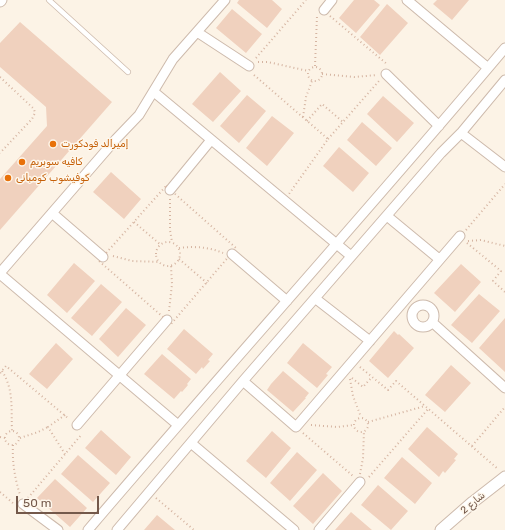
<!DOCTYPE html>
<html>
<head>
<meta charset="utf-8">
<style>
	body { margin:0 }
	#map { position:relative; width:505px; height:530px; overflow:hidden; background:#fcf3e6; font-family:Rubik,sans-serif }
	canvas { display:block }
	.scale { position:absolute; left:16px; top:496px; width:83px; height:18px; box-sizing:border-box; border:2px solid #74594b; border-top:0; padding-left:5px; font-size:12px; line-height:14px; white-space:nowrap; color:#74594b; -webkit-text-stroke:3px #fef7ec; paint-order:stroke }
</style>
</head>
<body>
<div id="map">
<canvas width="505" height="530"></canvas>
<div class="scale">50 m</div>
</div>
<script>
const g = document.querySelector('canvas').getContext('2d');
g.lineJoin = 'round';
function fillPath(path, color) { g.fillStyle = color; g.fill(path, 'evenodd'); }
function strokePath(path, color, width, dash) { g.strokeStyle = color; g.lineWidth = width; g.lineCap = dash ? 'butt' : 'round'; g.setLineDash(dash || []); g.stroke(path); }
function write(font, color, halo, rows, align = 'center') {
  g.font = font + ' Rubik,Cairo,sans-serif'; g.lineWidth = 3; g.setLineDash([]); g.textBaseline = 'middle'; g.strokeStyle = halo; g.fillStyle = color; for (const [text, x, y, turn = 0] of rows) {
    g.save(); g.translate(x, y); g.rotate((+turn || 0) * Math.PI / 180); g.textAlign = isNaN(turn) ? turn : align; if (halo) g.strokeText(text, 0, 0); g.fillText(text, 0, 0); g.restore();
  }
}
fillPath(new Path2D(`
	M239,0h33l10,9 -15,19 -30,-25z
	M354,0h20l6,5 -24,28 -17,-15z
	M437,0h32l-17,20 -19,-16z
	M387,4l21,19 -28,32 -20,-18z
	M232,9l30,25 -16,19 -30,-25z
	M20,22l92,80 -112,128v-51l47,-53 -1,-19 -46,-40v-24z
	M220,72l21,19 -28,31 -21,-18z
	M247,95l19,16 -27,32 -19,-17z
	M383,96l31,27 -17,19 -30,-28z
	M272,116l22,17 -27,33 -21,-18z
	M362,122l30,26 -16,18 -29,-26z
	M339,147l30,26 -16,19 -30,-26z
	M111,172l30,27 -17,20 -31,-27z
	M74,263l21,18 -28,32 -20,-18z
	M461,264l20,18 -26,30 -21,-19z
	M101,284l21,18 -30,34 -21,-18z
	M479,294l21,17 -28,32 -21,-18z
	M126,308l20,17 -28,32 -19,-18z
	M505,318v54l-26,-24z
	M184,329l29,25 -5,6 2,1 -7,8 -1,-2 -6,7 -29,-25z
	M394,331l4,4 1,-1 15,14 -26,30 -19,-17z
	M56,343l17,16 -26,30 -18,-15z
	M303,343l29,24 -6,7 2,1 -11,13 -30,-25z
	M162,354l29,25 -4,5 1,1 -6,7 -1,-1 -7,8 -30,-25z
	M451,365l20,18 -26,29 -20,-17z
	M283,371l26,22 -4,5h1l-13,14 -26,-22 4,-6z
	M427,427l31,27 -4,5 2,1 -11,13 -2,-2 -4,6 -31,-28z
	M101,430l30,27 -15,18 -31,-27z
	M272,431l19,17 -25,30 -20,-17z
	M297,452l20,18 -27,31 -20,-18z
	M78,455l32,28 -17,19 -32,-28z
	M402,457l30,26 -17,21 -31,-26z
	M323,473l19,18 -29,33 -20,-18z
	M55,479l32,29 -17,19 -33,-29z
	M378,485l30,26 -17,19 -30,-25z
	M351,512l21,18h-37z
	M157,515l18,15h-31z`), '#f0d1be');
const service = new Path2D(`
	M49,0l79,72`);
const minor = new Path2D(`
	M407,0l81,68
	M324,10l8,-10
	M197,32l52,34
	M386,74l53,52
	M154,92l197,164
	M461,133l44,34
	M170,190l41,-50
	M52,213l51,44
	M387,216l52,43
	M232,254l55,47
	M0,273l116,-134 23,-24 34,-56 52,-59
	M0,274l178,151
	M316,299l54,42
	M412 316a11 11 0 1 1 22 0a11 11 0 1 1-22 0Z
	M432,322l73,66
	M243,381l53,46 164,-191
	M77,425l90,-105
	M191,443l103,87
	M23,504l35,26
	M88,530c138,-162 280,-319 417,-482
	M117,530l126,-149 198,-228 20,-20 44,-53
	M319,530l41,-48`);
const tertiary = new Path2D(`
	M0,1l1,-1
	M441,530l32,-28 32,-25`);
strokePath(service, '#cdbaac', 6);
strokePath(minor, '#cdbaac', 11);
strokePath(tertiary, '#cdbaac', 13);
strokePath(new Path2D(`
	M330,16l58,49
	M256,58l50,-58
	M258,62h10l40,9
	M315,66l2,-50
	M308 74a7 7 0 1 1 14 0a7 7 0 1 1-14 0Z
	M322,74l32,3 23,-2
	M254,75l74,64 -39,55
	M0,77l34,32 1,4 -3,6 -32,34
	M303,117l3,-20 6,-16
	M307,121l15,-17 21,18
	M328,139l51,-58
	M166,186l70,62 -65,76 -72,-63z
	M170,199v31l2,12
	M134,222l27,23
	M466,230l39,-46
	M468,241l13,-1 24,6
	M156 254a12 12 0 1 1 24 0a12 12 0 1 1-24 0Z
	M467,243l34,28 -8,10 12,11
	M179,248c15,-2 30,-1 44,5
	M113,256l19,5 28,1
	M179,259l28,24
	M169,311l3,-27 -1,-18
	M360,367l28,23 8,-9 102,88
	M2,371c12,19 9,37 10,60
	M0,373l6,-7 63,53
	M352,378l11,9 9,-10
	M350,379l3,17 8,21
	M65,415l-17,12 17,27
	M354 425a7 7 0 1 1 14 0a7 7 0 1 1-14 0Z
	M368,422l57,-16
	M311,425l26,2 17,-2
	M5 438a7 7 0 1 1 14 0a7 7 0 1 1-14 0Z
	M303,433l50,43
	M0,437l5,1
	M20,438l18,-6 10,-5
	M13,445c-1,17 2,34 7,50
	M472,446l33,-39
	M360,474l3,-16 1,-27
	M369,477l59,-68
	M0,492l14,12
	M28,498l54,-64
	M156,498l38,32`), '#d5b4a1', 2, [1, 3]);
strokePath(service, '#fff', 4.5);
strokePath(minor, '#fff', 9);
strokePath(tertiary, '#fff', 11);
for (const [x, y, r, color] of [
	[53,144,4,"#e8710a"],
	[22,162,4,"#e8710a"],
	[8,178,4,"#e8710a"]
]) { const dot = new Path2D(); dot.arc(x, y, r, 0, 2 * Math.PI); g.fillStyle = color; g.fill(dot); strokePath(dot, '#fef7ec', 1.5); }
write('10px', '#c56008', '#fef7ec', [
	["إميرالد فودكورت",61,144],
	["كافيه سوبريم",30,162],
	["كوفيشوب كومبانى",16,178]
], 'left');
write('10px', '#74594b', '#fef7ec', [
	["شارع 2",473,503,-40]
]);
</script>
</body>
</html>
